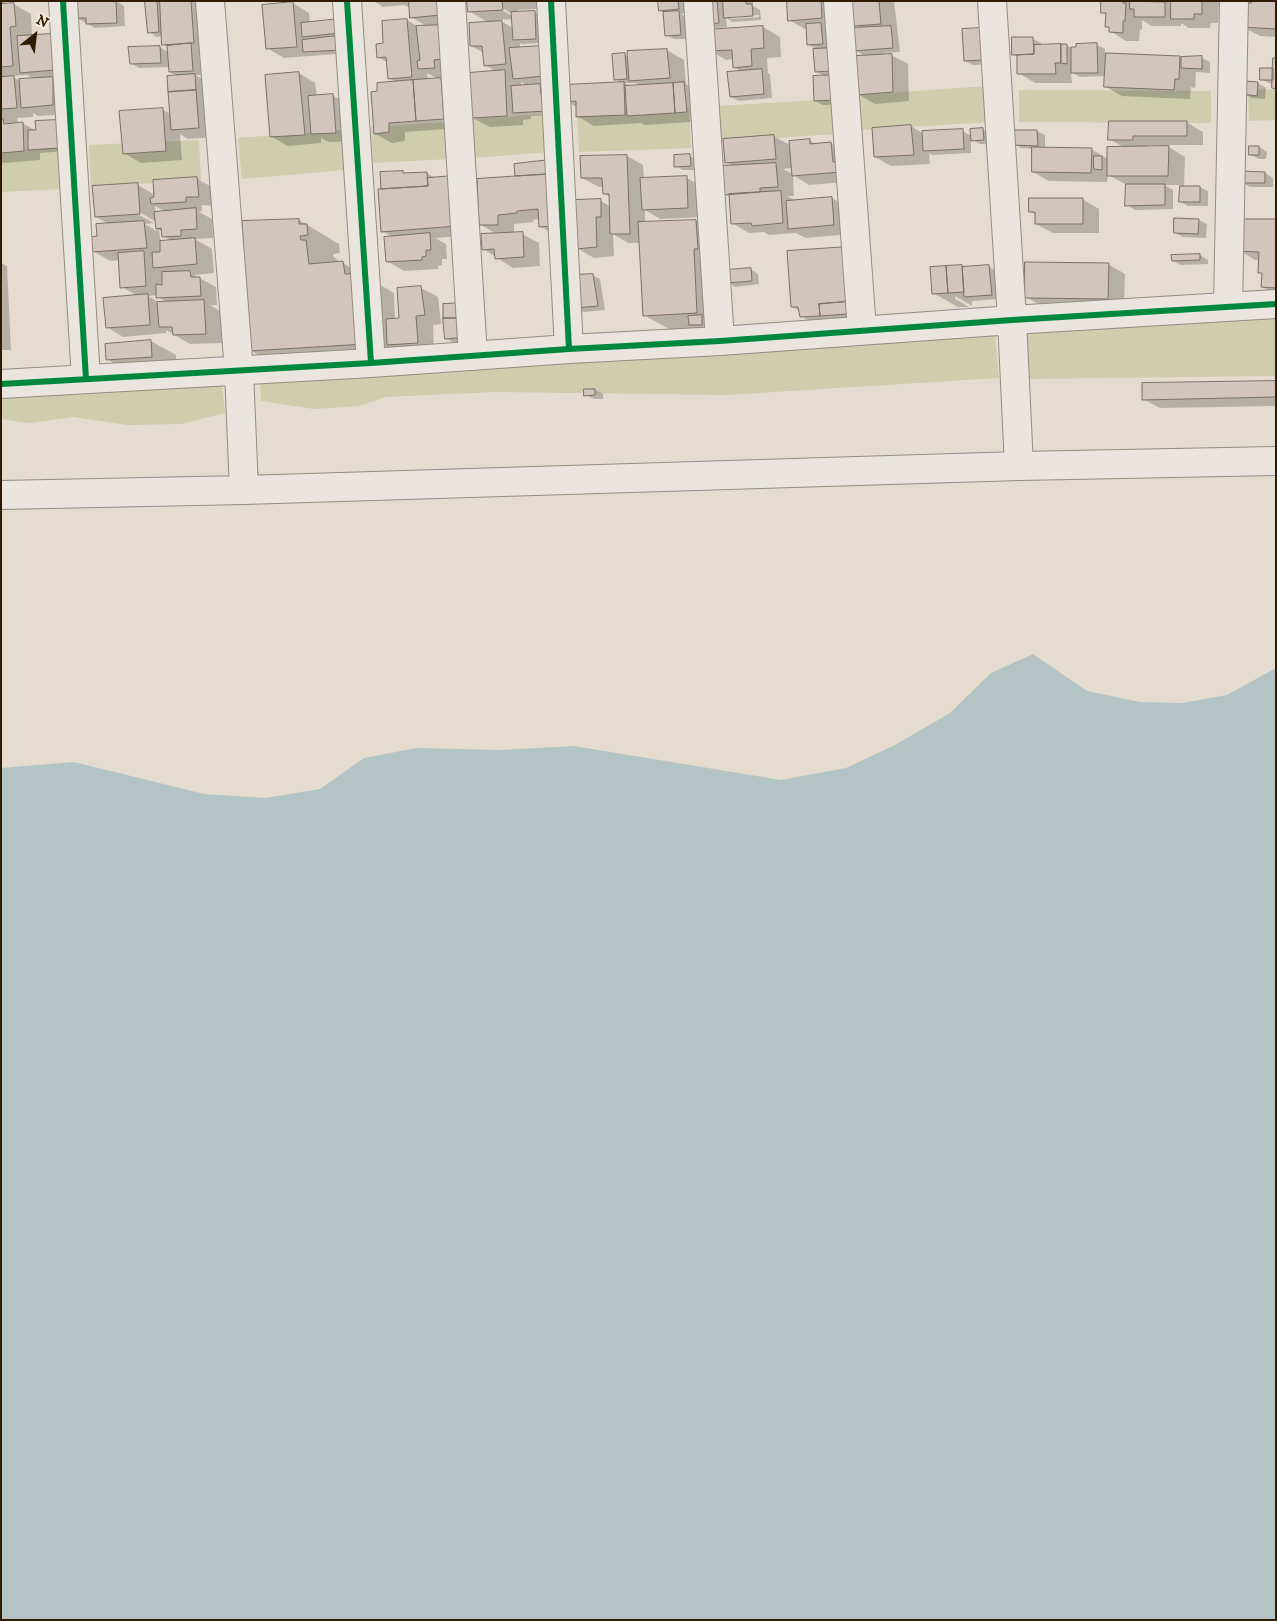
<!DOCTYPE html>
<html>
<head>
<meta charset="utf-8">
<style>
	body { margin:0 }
	#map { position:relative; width:1277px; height:1621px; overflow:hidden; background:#e4dcce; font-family:"IM FELL DW Pica",serif }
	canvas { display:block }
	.frame { position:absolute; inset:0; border:2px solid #301c02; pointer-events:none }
	.north { position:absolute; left:10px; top:10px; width:50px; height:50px; -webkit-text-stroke:4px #f3eada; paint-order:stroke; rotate:29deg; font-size:14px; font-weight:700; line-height:20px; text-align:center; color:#301c02 }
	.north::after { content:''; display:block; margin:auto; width:18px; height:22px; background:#301c02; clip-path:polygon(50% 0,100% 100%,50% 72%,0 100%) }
</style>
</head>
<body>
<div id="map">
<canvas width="1277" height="1621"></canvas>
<div class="frame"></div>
<div class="north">N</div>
</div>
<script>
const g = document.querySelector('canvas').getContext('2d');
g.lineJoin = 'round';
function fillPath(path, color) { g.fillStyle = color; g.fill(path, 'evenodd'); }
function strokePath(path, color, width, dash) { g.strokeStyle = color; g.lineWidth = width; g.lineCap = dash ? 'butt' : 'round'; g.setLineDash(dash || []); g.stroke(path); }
fillPath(new Path2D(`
	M988,86l3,36 -130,8 -3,-35z
	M1276,89v31l-27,1 -1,-31z
	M1019,90l192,1v32l-192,-1z
	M833,99l2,35 -114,8 -3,-36z
	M689,108l2,40 -112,4 -2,-40z
	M547,114l3,38 -77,6 -3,-39z
	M448,122l3,37 -78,4 -2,-36z
	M341,130l3,40 -102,9 -4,-41z
	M199,140l2,41 -110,5 -2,-41z
	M60,147l3,42 -62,3v-41z
	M1276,314v62l-250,3 -3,-49z
	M995,333l4,45 -273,17 -231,-3 -109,5 -27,9 -45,3 -53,-8 -1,-22z
	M222,384l3,29 -44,11 -53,1 -55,-8 -43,6 -29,-4v-21z`), '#cecdad');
fillPath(new Path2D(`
	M1033,654l54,37 53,11 42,1 45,-8 49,-27v952h-1275v-852l73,-6 130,32 61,4 55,-9 44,-31 53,-10 84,2 73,-4 207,34 65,-12 49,-23 55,-32 41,-40z`), '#b4c4c4');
fillPath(new Path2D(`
	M1,1h12l-10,2 1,2 10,-1 17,10 1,22 21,-1 16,79 -31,2 -5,-3v4l-16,1 1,5h4l15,8 29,20 -26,2v7l-36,3 -3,-1zM27,75l7,4 -14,2 -8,-5z
	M116,1l8,5 1,20 -30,2 -18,-10z
	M147,1h11l3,2v-2h46l3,51 -11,1 2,22h-6l8,4 12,58 -27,2 -8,-5 2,26 -41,3 -17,-10 39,-43 8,4 6,-38 -7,-4v-5l-31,1 -8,-5 29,-16 9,6 -1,-6 -4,-2 -1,-9 -6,1 -8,-5z
	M374,1h82l-5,76 -13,1 19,11 3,39 -55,4v9l-13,2 -17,-9 3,-42 19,-9 -8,-5 -1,-15 -10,-6 6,-13 23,-24 12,7h9l-17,-10v-9l-7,-3 -21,2zM427,73l11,6 -10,1z
	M469,1h83v7l-34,2v3l17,-1 8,5 1,26 -22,1 -2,-1v5l20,-1 14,68 -23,1v3l-8,1v5l-33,2 -17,-9 24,-46 -12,-7 -1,-12 -13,-7 18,-23 -20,-12zM498,5l14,9v2l-15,-9zM513,19v9l-14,-8zM521,82l7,4h-7z
	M659,1h26l1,12 -5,1 5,3 2,22h-14l-8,-4 -2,-22 -4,-3z
	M705,1h48v5l7,4 1,10 -28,2 -7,-4 1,9 -12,1 -7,-5zM759,15v2l-28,2v-3z
	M788,1h48l6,103 -19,1 -7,-4 9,-24 -9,-6 2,-21 -9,-5 -1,-16h-3l-16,-9z
	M847,1h47l6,51 -17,1 1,2h7l17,9 1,37 -34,3 -17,-10 7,-38 -11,-6 8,-21 -7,-4v-3l-7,-4z
	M1107,1h112l-1,22h-7l-1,5h-21l-8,-5v3h-29l-10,-6v10l-2,-1 -1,12h-13l-16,-10v-3l-4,-2 1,-11 -5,-3z
	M1276,1v36l-16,-1 -17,-9 9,-22z
	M293,3l16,10 1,10 29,-2 10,32 -65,5 -17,-10z
	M763,27l17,10 1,20 -14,1 1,15 2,1 2,24 -33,3 -8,-4 11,-25 -8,-5 -1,-8 -7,1 -17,-10 -1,-19z
	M963,30l26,34 -16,1 -8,-4z
	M1033,39l8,4v3l25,-1 6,3h6l-1,-3h20l8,4v5l74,3 3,2 1,-1h19l8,4v11l-14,-1 -1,16 -4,-1 -1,12 -68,-3 -16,-9v-11l-26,1 -9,-5 1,11h-37l-16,-10 -1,-16 -5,-3z
	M667,50l17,10 2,24 6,4 2,28h-4l1,6 -46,3 -4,-2 -47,3 -17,-10v-9l-10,-5 55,-19 -7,-4 9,-24 5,2zM625,83h10l6,3 -10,1z
	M1274,69v15l-5,-1 -8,-4z
	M299,73l16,10 2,13 15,-1 17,10 3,36 -23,1 -8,-4v5l-33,3 -16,-9z
	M1244,83h14l8,5 -1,11 -13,-1 -8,-4z
	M1186,122l17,10v13h-54v3l20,-1 16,10 -1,30h16l8,4v15h-20l-7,-4v-17h-17l9,5v19l-38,1 -8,-5v-20l-19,-10 -1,7 -58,-1 -16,-9v-23l-12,-1 -7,-4 23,-13 8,4v13l46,1 17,10 17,-11 -16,-9z
	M911,126l11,7 40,-2 10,5 10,-7 8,5 1,10h-11l-9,-5v14l-39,2 -3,-2 1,11 -39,2 -16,-9z
	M773,136l17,9 19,-5 7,4 15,-1 16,9 10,29 -48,4 -16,-10 1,21h-7l9,5 36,-3 16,10 2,26 -44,4 -10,-5 -27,2 -5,-3 -15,1 -17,-10 -1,-26 -6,-3 9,-27 -8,-5zM792,168l1,6 -10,-5z
	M1259,147l8,5 -1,7h-7l-8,-4z
	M627,156l16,9 1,15 43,-2 16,9 1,30 -44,2 -15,-9v13l51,-2 25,14 -11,94h-41l-25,-14 -3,-72h-13l-15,-9 1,22 -20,2 -17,-10 24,-47 10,6 -1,-10 -6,-4v-6h-5l-17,-9z
	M675,156h15l8,4v10h-15l-8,-4z
	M550,162l6,74 -16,-10v-7l-7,1v2l-19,2v10h8l17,9 1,23 -27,2 -30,-19 14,-15 -16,-9 38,-48 -3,-2z
	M402,172l4,2 21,-1 8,5 38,57 -38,3 11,6 1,15h-5v6l-4,1v3l-34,2 -17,-10 6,-24 -11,-6 1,-41z
	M1242,172l23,1 8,5v9h-23l-8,-5z
	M197,179l17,9 1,18 -13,-1v6l-3,1 13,7 1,19 -18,1 17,10 2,24 -20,2 22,12 1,18h-7l10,6 2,32 -32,1 -24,-14v3l-43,4 -16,-10 31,-31 -16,-9 -2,-27 -10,1 -17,-10 6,-13 11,-13 -14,-8 42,-32 17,10 -1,-14zM155,206l11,6 -10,1zM136,210l20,12 1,9 -12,-7 9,-1 -20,-11zM159,230l4,2v4l9,5 -11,1zM158,295v2l10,6h-8l-12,-7z
	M1082,199l17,10v24h-46l-17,-9v-9l-6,-4z
	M299,220l40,24 1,9 -7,1v2l5,4 1,3h4l51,30 1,26h5l21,-31 17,9 3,27 -8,1 1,27 -151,17 -33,-19z
	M1199,220l8,4 -1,14 -23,-1 -8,-4z
	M1276,221v73l-14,-7 1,-13 -4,-2 1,-12h-5l-16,-10z
	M847,249l8,69 -38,8 -16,-10 -1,-5 -8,-4z
	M1200,255l8,5v4l-27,1 -8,-4z
	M1,263l6,3 4,84h-10z
	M1108,264l17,10 -1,33 -82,-1 -16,-9z
	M962,266l3,2 24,-1 8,4 2,28 -27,2v5l-17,-10v3l14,8h-11l-25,-14z
	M750,269l8,5 1,10 -24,3 -7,-5z
	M592,275l8,4 5,31 -21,2 -8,-5z
	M472,322v19l-18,2 -7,-4z
	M151,341l25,14v16l-44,3 -25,-15z
	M1276,382v24l-116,2 -17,-9z
	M595,390l8,4v5h-9l-8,-4z`), '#0003');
const building = new Path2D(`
	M116,1l1,22 -31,1v-6h-10l-1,-16z
	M145,1h12l2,31 -11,1z
	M160,1h31l3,42 -32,2z
	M409,1h31l1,14 -31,3z
	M467,1h35l1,9 -35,2z
	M658,1h20l1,8 -20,2z
	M704,1h13l2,22 -13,1z
	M723,1h23v3h6l1,12 -29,2z
	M787,1h34l1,17 -34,3z
	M846,1h33l2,23 -27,2 -1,-8 -6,1z
	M1101,1h22v2h3l-1,18h-2v12l-14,-1v-5h-4l1,-14h-5z
	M1130,1l35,1v15h-31v-8h-4z
	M1171,1h31v13h-8v5h-23z
	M1251,1h25v28l-34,-2 4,-24h5z
	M293,2l4,45 -31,2 -4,-44z
	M14,3l2,23 -6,1 3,39 -12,1v-63z
	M535,11l1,28 -23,1 -2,-28z
	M679,11l2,24 -16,1 -2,-24z
	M339,19l1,14 -38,4 -1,-14z
	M407,19l5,58 -24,2 -2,-22 -9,1 -1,-14 7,-1 -1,-22z
	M502,21l4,43 -22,2 -2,-20h-12l-1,-23z
	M821,23l2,21 -16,1 -1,-21z
	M442,25v34l-8,1 1,8 -17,1 -1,-8 3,-1 -4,-34z
	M763,26l1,22 -13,1 1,17 -19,2 -1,-18 -24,1 -2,-21z
	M891,26l2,22 -41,3 -1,-23z
	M980,28l2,32 -18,1 -2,-32z
	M53,34l2,36 -35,3 -3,-37z
	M336,36l6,14 -39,2 -1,-12z
	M1012,37h21l1,17 -22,1z
	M191,43l2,28 -24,1 -2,-26z
	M1097,43l1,30h-27v-26h5v-3z
	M1061,44h6v20l-6,-1z
	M1061,44v19h-6l1,11h-39v-19l17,-1v-9z
	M160,46l1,17 -31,1 -2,-17z
	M541,46l3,30 -31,3 -4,-31z
	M830,48l2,23 -17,1 -2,-23z
	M667,49l3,29 -41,3 -2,-30z
	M625,53l2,26 -13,1 -2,-26z
	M1106,53l74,3 -1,23h-4l-1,11 -70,-3z
	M892,54l1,38 -36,3 -1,-39z
	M1202,56v13l-21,-1v-11z
	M1273,58h3v31l-4,-1z
	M1260,68h13v12h-13z
	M762,69l2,25 -34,3 -3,-25z
	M505,70l2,46 -35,2 -3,-45z
	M299,72l6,63 -35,2 -5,-62z
	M195,74l1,16 -28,2 -1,-16z
	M834,75l1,25 -21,1 -1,-25z
	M14,76l3,32 -16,1v7v-39z
	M53,77v28l-32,3 -2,-29z
	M441,78l3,41 -28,2 -3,-41z
	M413,80l3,41 -27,2v9l-15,2 -3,-42 6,-1v-8z
	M1243,81l15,1 -1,14 -14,-2z
	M624,82l1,33 -49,2v-16l-10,1 -1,-17z
	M684,82l3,30 -12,1 -2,-30z
	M673,83l2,30 -48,3 -2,-30z
	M540,84l1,11h4l1,16 -33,2 -2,-27z
	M196,90l3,38 -28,2 -3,-38z
	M333,94l3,39 -25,1 -3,-38z
	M163,108l3,43 -43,3 -4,-43z
	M3,119l1,5 19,-2 1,29 -23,2v-33z
	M57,120l2,28 -31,2v-20h8l-1,-9z
	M1109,121h78v15h-54v4h-25z
	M911,125l3,30 -40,2 -2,-29z
	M983,128l1,12 -13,1 -1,-12z
	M963,129l1,20 -41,2 -1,-20z
	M1012,130h25l1,16 -26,-1z
	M774,135l2,24 -51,4 -2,-24z
	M810,139v5l21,-2 2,20h7l1,10 -49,4 -3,-35z
	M1169,146l-1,30h-61v-29z
	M1249,146h10v9h-10z
	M1032,147l60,1 -1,25 -59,-1z
	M690,154l1,12 -17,1v-12z
	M627,155l3,79h-20l-1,-40h-6l-1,-16h-21l-1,-22z
	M1094,156h8v14l-8,-1z
	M550,160l1,14 -36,2 -1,-12z
	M776,163l2,24 -18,1v4l-36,3 -2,-29z
	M403,171v2l24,-1 1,14 -47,3 -1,-17z
	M1240,171l25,1v11h-24z
	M551,174l2,52 -14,1 -1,-18 -21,2v2l-19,2v10h-19l-2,-46z
	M454,176l3,50 -76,6 -3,-43 50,-3 -1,-8z
	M687,176l1,32 -46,2 -2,-32z
	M197,177l2,20h-13v5l-35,2 -1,-6 4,-1 -1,-17z
	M138,183l2,31 -45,3 -3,-31z
	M1126,184h39v21l-40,1z
	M1180,186h20v16h-21z
	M781,191l2,32 -31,3 -1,-3 -20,1 -2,-30z
	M832,197l2,28 -46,4 -2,-28z
	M1029,198h54v26h-48v-12h-6z
	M601,199v18h-5l1,30 -21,2 -2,-49z
	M196,208l1,21 -16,1v6l-19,1 -1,-9 -5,1 -2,-17z
	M1174,218l25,1 -1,15 -24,-1z
	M299,219v5h8l1,11 -8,1 1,4h5l3,24 34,-3 2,13 17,-1 3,71 -116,7 -7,-130z
	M1239,219h37v69l-15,-1 1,-14h-4l1,-21 -22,-1z
	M696,220l2,29h-4l3,64 -54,3 -5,-94z
	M144,221l3,27 -55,4 -1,-15 6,-1 -1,-12z
	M523,232l1,25 -29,2 -1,-10 -12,1 -1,-16z
	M430,233l1,17h-5v6l-4,1v3l-36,2 -2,-25z
	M195,238l2,26 -44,4 -1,-16h8v-11z
	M848,247l3,54 -32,3 1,12 -20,1 -2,-10h-7l-4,-56z
	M144,251l2,35 -26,2 -2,-35z
	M1200,254v6l-28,1 -1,-6z
	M1025,262l84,1 -1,36 -83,-1z
	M962,265l2,27 -16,1 -2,-27z
	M989,265l3,30 -28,2 -2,-30z
	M946,266l2,27 -16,1 -2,-27z
	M751,268l1,13 -26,2v-13z
	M190,271l1,6h9l1,19 -45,2v-14l6,1v-13z
	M593,274l5,32 -23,2 -1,-33z
	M421,286l4,29 -9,1 2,27 -31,2 -1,-26 13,-1 -2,-30z
	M148,294l2,31 -44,3 -3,-30z
	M204,300l2,34 -33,1 -1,-8h-13l-2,-25z
	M846,302l1,12 -27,2 -1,-12z
	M463,303l2,15h-22v-14z
	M702,315v10h-13l-1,-9z
	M443,318h20l2,19 -20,2z
	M151,340l1,17 -46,3 -1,-16z
	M1276,381v16l-134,3v-17z
	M584,389h11v6l-11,1z`);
fillPath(building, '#d2c5bb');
strokePath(building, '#797166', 1);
const minor = new Path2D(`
	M63,1l23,378
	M210,1l29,370 5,119
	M347,1l24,362
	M451,1l22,355
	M551,1l18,348
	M698,1l22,340
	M838,1l24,329
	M992,1l20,319 7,146
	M1228,307l6,-306
	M1,384l370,-21 198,-14 151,-8 292,-21 264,-16
	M1,495l243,-5 775,-24 257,-5`);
strokePath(minor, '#938c80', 30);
strokePath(minor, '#eae6df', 28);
strokePath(new Path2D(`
	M63,1l23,378
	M347,1l24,362
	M551,1l18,348
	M1,384l370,-21 198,-14 151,-8 292,-21 264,-16`), '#00873e', 6);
</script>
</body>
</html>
